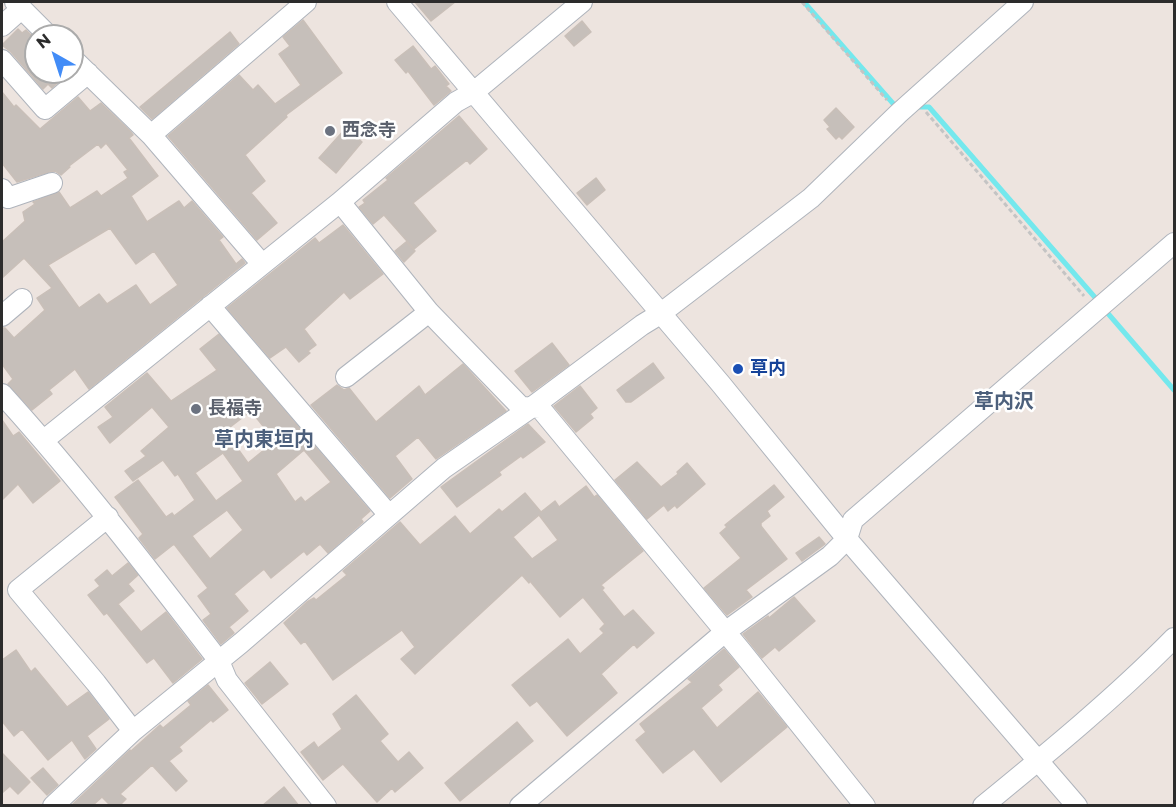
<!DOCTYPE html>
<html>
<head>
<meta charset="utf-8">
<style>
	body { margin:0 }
	#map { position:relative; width:1176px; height:807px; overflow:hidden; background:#ede4df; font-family:Montserrat,sans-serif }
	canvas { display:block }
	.frame { position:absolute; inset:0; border:3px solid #2c2c2c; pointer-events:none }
	.north { position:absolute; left:24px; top:24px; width:60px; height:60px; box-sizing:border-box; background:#fff; border:2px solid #ababab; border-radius:50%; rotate:321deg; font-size:16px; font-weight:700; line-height:24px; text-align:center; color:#2c2c2c }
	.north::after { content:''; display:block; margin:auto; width:21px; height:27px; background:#428cf7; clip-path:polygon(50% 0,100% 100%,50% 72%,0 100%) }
</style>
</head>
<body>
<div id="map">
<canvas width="1176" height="807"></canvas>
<div class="frame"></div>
<div class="north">N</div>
</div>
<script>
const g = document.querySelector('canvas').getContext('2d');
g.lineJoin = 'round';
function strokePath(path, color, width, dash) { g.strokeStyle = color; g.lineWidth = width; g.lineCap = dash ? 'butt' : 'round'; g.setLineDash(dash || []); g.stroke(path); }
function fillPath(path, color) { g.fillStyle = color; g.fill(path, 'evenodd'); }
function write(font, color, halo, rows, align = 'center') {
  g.font = font + ' Montserrat,"Noto Sans JP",sans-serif'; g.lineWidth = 5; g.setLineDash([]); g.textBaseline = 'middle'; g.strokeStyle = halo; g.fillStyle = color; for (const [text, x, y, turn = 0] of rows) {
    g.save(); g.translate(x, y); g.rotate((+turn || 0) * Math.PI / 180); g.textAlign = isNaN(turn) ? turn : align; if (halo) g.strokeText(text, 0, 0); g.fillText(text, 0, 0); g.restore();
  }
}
strokePath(new Path2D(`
	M804,2l93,106
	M915,107h14l170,195
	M1105,310l69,80`), '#74e8ed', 5);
const building = new Path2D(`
	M415,2h40l-24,19z
	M303,20l39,53 -56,42 1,2 -42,38 20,26 -14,12 26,30 -20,17 -89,-104 71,-61 14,15 5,-5 17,19 26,-19 -22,-31 11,-8 -7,-9z
	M582,21l9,11 -17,14 -9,-10z
	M18,29l4,4 4,-3 10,10v32h33l-17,16 -4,-4 -5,5 -32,-37 -9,-7z
	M230,32l9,12 -87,75 -12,-12z
	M413,46l18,23 4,-3 14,18 -3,2 5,5 -17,14 -26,-34 -2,2 -11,-13z
	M2,92l12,15 2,-2 24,24 38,-32 12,14 11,-8 30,29 2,3 -4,3 29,38 -27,20 16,26 32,-21 5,7 8,-7 31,36 -4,3 17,24 6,-5 3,4 -156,126 -14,-20 -26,21 3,4 -20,16 -24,-26 5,-5 -11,-15v-36h3l9,10 31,-28 -8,-12 15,-10 -28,-30 -22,20v-36l23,-21 -2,-9 12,-8 -2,-2 26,-10 11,16 27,-17 4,5 27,-18 -4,-6 4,-2 -22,-27 -5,5 -3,-4 -29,22 1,1 -9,8 -6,-4 -6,1 -32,10 -15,-19zM110,228l26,36 18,-13 24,34 -28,20 -14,-20 -29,19 -8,-10 -20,14 -31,-43z
	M836,108l18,19 -12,12 -3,-3 -3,3 -9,-10 3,-2 -6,-7z
	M459,116l28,33 -17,15 -3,-4 -54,43 23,28 -22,18 -30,-34 -11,9 -14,-17 6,-4 -2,-3 25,-20 -2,-2z
	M346,128l16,14 -26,31 -17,-15z
	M596,178l9,12 -18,15 -10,-12z
	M343,225l40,49 -33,25 -6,-7 -40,37 12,16 -8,6 2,2 -11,9 -13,-15 -16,11 -43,-50 88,-70 4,5z
	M406,242l9,9 -11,11 -9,-11z
	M219,334l151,177 -9,8 2,3 -35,31 -8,-9 -13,11 -3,-4 -33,27 -7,-9 -30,25 14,17 -19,16 5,6 -13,11 -18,-24 8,-6 -13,-18 10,-8 -34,-44 -19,15 -16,-21 4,-4 -28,-37 23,-17 28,37 6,-4 2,3 21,-16 -17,-26 -3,2 -12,-16 -30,21 -8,-10 21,-15 -5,-5 28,-24 -17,-20 -42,36 -12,-16 15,-10 -8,-10 42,-34 24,28 46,-31 -17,-21zM251,411l24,30 -27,22 -23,-32zM304,450l27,32 -26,20 -4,-5 -6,5 -19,-28zM223,453l20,28 -27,20 -21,-28zM227,510l16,20 -33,29 -18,-23z
	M552,343l17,22 -37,27 -17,-21z
	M653,363l11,15 -33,24h-5l-9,-12z
	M463,364l43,47 -70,48 -18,-22 -23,19 17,23 -22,19 -79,-93 26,-20 7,5 5,-2 27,34 43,-36 6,9z
	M580,386l17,22 -7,6 3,4 -17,14 -22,-26z
	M2,420l11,16 6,-4 41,49 -27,22 -15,-19 -16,16z
	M528,424l17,18 -22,16 -2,-2 -22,16 2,3 -44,32 -16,-20z
	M637,462l24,25 17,-13 -1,-2 10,-9 18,21 -28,24 -2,-3 -7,6 -4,-6 -17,14 -32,-39z
	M774,485l10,12 -17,14 3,5 -9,7v3l26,33 -41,31 6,7 -25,18 -23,-27 37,-30 -21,-25 7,-6 -2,-2z
	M586,486l8,11 3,-2 46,56 -42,34 3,3 -2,2 22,27 9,-7 21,23 -17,15 -3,-4 -33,30 16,19 -50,43 -30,-35 -7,5 -18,-21 56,-46 12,15 24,-21 -4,-4 5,-5 -22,-27 -23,20 -30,-36 -1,2 -7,-8 -107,99 -14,-15 14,-12 -13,-17 -69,50 -28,-39 -4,3 -17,-21 23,-21 7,-4 2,2 31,-25 -4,-4 57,-49 20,23 35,-29 15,18 29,-25 3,3 23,-19 16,19 14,-11 4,6zM539,515l19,25 -26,19 -19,-22z
	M819,537l6,7 -23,17 -6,-8z
	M128,563l10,12 -10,9 6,7 -16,13 23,28 25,-20 36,47 -29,24 -19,-25 -7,5 -40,-50 -3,2 -16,-20 12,-9 -5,-6 12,-10 5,6z
	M794,597l21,24 -36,30 -4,-4 -13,11 -19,-24 25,-18 1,2z
	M724,649l15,18 -21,18 4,5 -21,18 16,20 41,-36 29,35 -66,55 -27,-33 -31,24 -27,-33 10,-8 -6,-8 52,-42 -4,-3z
	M16,650l15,22 4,-4 32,39 21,-15 21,27 -22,17 9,13 -11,10 -13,-19 -24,20 -26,-31 -8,7 -12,-15v-61z
	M270,662l18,22 -26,20 -17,-21z
	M208,685l20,25 -15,12 -2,-2 -32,27 3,4 -13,10 18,20 -11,10 -24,-26 -32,29 6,5 -7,7h-8l-9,-9 -10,9h-21l59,-56 1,1 29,-26 3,3 28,-23 -3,-4z
	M356,695l32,39 -8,7 18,21 11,-10 14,16 -28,24 -3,-4 -15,14 -34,-38 -20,16 -22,-28 13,-10 4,6 24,-19 -9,-15z
	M517,722l16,19 -73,60 -15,-18z
	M2,753l28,29 -12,12 -8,-8 -8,7z
	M43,768l15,17 -11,10 -16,-17z
	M284,787l15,19h-37z`);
fillPath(building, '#c6bfba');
strokePath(building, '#c9bfb8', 1.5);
const minor = new Path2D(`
	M15,2l34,34
	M397,2l323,381 127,156 230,267
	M2,26l19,-17
	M72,58l79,77 111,129
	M2,60l43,49 43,-36
	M151,135l155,-133
	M2,189l6,9 44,-15
	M340,202l89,110 92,95 19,1 202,244 123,154
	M210,306l179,209
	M2,316l20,-17
	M346,377l83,-65
	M2,394c77,85 147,176 217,267l8,19 99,126
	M44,440l296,-238 116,-100 18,-10 108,-90
	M108,517l-90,73 78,93 37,48
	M53,806l80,-75 108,-88 203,-175 88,-61 110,-82 18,-11 151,-116 88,-85 124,-111
	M520,806l205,-174 105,-76 17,-17 6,-19 321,-277
	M983,806c66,-54 132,-108 191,-168`);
strokePath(minor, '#afb4bc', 22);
strokePath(new Path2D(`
	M802,2l85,98
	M926,112l158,184`), '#c4c4c4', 3, [4.5, 3]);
strokePath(minor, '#fff', 20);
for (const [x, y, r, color] of [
	[330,131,6,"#6b7280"],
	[738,369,6,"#1a4fb4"],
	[196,409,6,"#6b7280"]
]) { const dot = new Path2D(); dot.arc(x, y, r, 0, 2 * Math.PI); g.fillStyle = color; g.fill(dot); strokePath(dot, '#fff', 2); }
write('bold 18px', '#5b616d', '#fff', [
	["西念寺",342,131],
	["長福寺",208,409]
], 'left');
write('bold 18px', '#164399', '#fff', [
	["草内",750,369]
], 'left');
write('bold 20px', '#4d607c', '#fff', [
	["草内沢",1004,402],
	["草内東垣内",264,440]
]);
</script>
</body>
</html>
